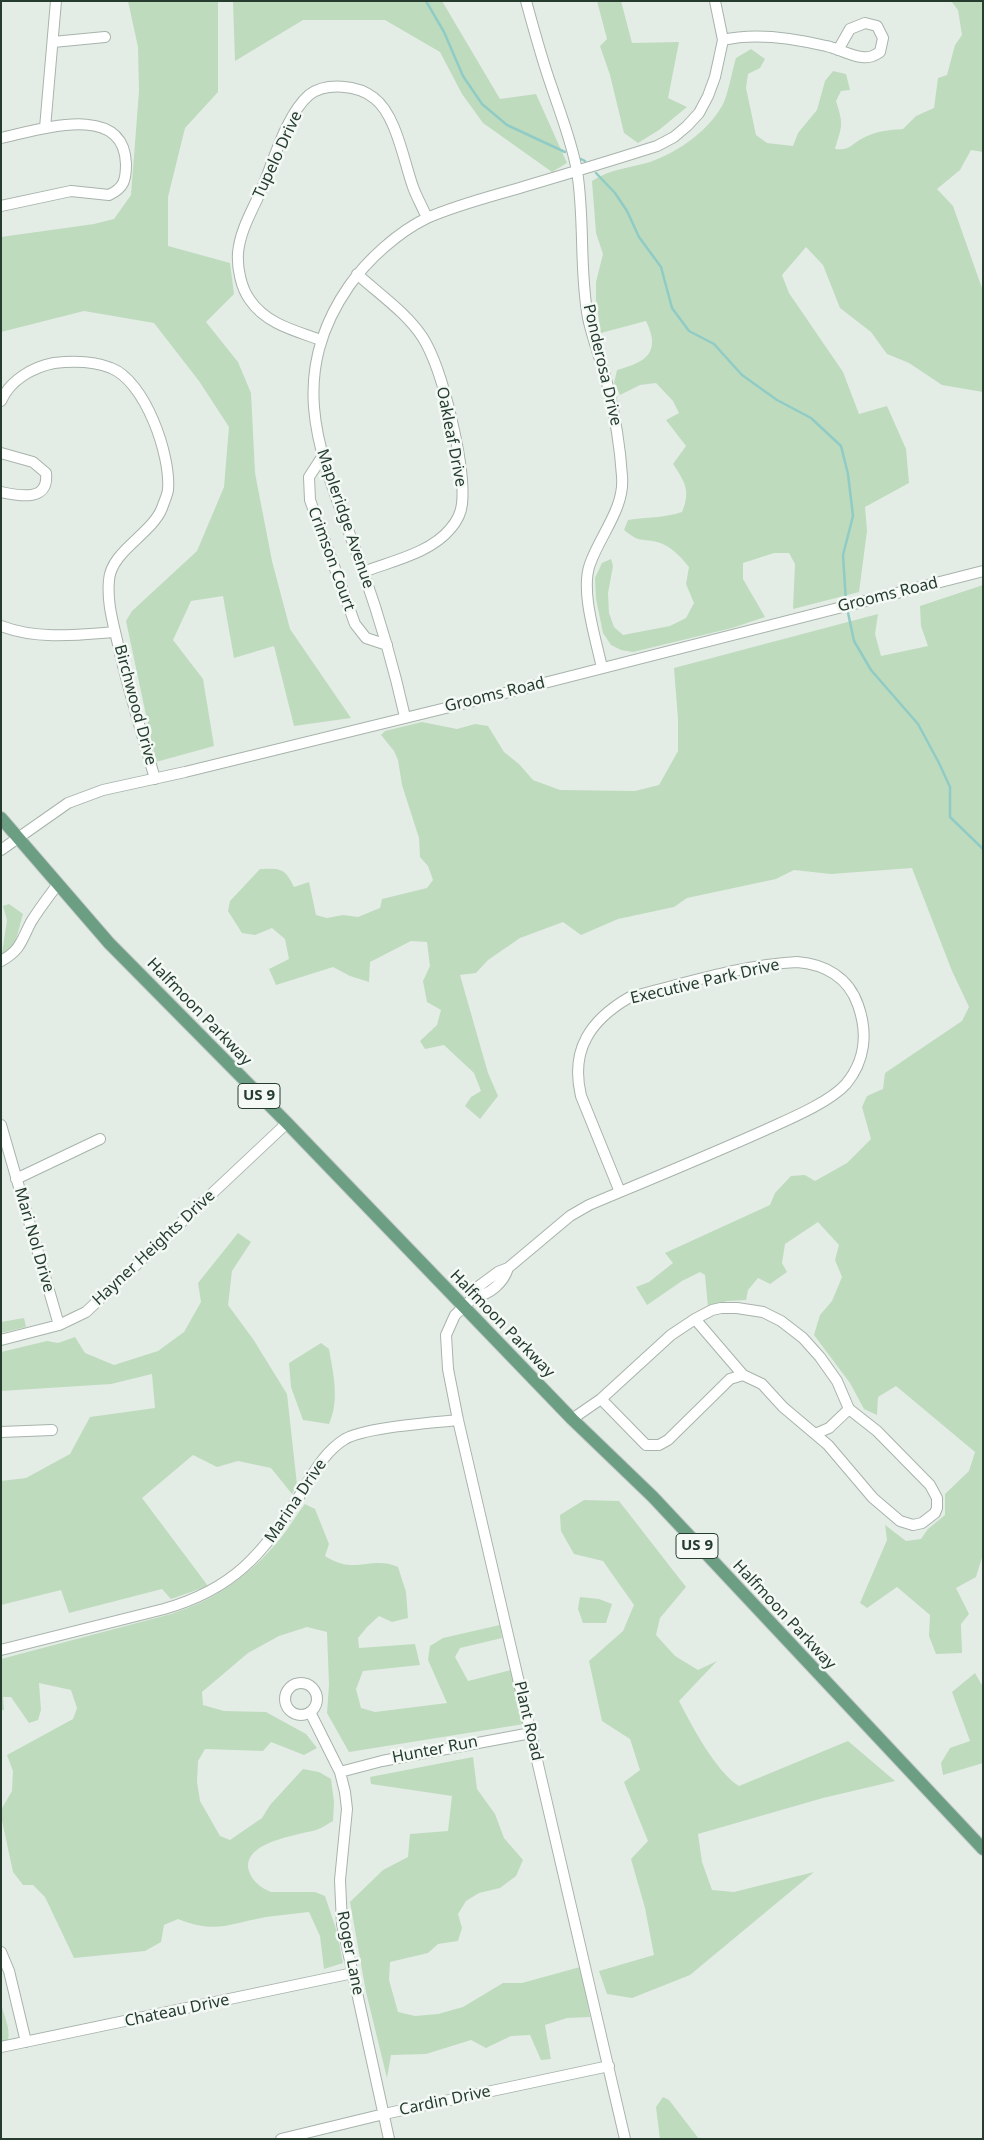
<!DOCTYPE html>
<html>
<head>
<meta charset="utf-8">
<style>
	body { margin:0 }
	#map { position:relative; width:984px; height:2140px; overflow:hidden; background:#e4ece6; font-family:"Noto Sans",sans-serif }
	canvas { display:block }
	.frame { position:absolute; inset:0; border:2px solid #253c2f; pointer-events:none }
</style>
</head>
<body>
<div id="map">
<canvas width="984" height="2140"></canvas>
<div class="frame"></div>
</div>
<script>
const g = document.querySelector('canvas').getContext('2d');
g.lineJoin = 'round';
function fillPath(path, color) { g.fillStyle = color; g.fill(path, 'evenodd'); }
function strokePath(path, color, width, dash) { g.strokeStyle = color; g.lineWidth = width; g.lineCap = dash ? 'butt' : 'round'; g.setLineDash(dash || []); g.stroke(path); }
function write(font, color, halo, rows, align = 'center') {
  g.font = font + ' "Noto Sans",sans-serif'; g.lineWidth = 5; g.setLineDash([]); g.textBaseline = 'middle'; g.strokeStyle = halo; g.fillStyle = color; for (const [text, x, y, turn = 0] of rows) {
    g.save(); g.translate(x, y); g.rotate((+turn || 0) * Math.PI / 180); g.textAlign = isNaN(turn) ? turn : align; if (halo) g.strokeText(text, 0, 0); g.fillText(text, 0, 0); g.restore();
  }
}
fillPath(new Path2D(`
	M128,1h90v91l-33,36 -17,69v49l62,17 4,31 -28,28 32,40 13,31 4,80 17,88 18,68 61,89 -57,8 -20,-80 -40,12 -11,-62 -32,5 -18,39 30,39 11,67 -58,16 -30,-141 6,-10 65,-60 27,-64 5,-60 -30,-46 -45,-58 -70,-12 -83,21v-95l93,-13 20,-5 17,-24 8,-104 -1,-44z
	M233,1h209l58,98 36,-5 31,69 -15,9 -69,-49 -21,-29 -22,-42 -55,-32h-82l-68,41z
	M597,1h24l11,42 47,-1 -11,56 19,9 -28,23 -21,13 -14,-10 -14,-58 -10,-29 7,-7z
	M951,1h32v151l-12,-2 -11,20 -23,19 16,17 30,85v101l-41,-7 -33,-22 -22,-9 -16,-22 -31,-24 -17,-43 -17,-18 -24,28 7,18 54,79 16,42 28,-8 19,43 3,34 -44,24 2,24 -8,61 -66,17 2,-45 -6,-11h-15l-31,10v16l22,38 -33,11 -99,24 -12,-2 -10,-5 -8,-12 -7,-34 -1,-21 7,-15 9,-4 2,7 -5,27 1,20 5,14 9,8 47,-9 16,-8 8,-15 -8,-19 3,-17c-8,-10 -19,-22 -32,-25 -18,-4 -17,1 -33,-12l4,-10c19,-3 36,-2 54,-8 9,-21 3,-30 -9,-48l13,-18 -20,-26 13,-7 -6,-12 -17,-18 -16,2 -20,10 -6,-12 3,-13c30,-8 44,-18 29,-49l-45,12 -5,-33v-18l7,-28 -7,-21 -4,-52c18,-12 38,-13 58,-19 28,-10 57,-30 72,-56 6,-10 10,-35 14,-48l15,-9 14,10 -5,9 -12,6 -2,14 10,47 11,8 26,3 5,-13 19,-23 8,-29 8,-10 13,3 4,16 -9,1 -5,10c8,25 6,24 -1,48 15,2 16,-5 28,-11 13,-7 26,-8 40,-9l13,-13 18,-8 4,-30 9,-3 8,-30 7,-10 -4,-25z
	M983,585v969l-7,23 -20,11 13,26 -8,10 1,29 -26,1 -7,-18 1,-21 -33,-28 -30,21 -7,-5 27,-63 -2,-15 21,16 15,-2 7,-10 17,-14v-21l24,-23 6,-19 -79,-66 -18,11 -1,18 -13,-6 -14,-26 -36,-48 6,-20 12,-14 10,-24 -7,-17 4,-15 -21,-23 -33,22 -3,19 5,9 -17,12 -12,-6 -10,12 -2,10 -19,1 -19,6 -3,-32 -5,-3 -18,9 -35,24 -11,-18 13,-5 24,-19 -8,-10 105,-48 5,-12 16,-17 14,-1 10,6 32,-18 24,-24 -9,-32 5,-11 16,-7 2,-16 77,-52 7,-14 -17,-36 -40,-103 -81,6 -37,-4 -18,9 -89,19 -13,9 -56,12 -37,16 -18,-13 -43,16 -32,22 -12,13 -16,2 28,98 10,23 -18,23 -15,-13 6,-9 10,-6 -7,-18 -30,-28 -19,4 -5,-8 17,-16 4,-15 -14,-8 -4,-21 7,-15 -3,-24 -16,-1 -41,21 -1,20 -19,-6 -17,-9 -57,18 -7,-16 20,-10 -4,-20 -13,-11 -17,7 -13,-2 -14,-22 2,-10 30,-32c21,-1 25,-1 34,18l15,-5 7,33 11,3 16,-3 15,2 22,-9 2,-9 45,-11 6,-8 -5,-14 -8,-9 -1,-19 -17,-53 -4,-25 -4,-9 -13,-16 4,-4 37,-9 35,7 18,-5 13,2 16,26 15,12 14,16 27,10 75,1 24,-6 19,-34v-32l-4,-51 204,-54 -3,20 6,22 47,-10 -7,-20 -1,-20z
	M9,904l14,10 -9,33 -12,7 5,-34 -4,-14z
	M238,1233l13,9 -19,29 -4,34 25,34 34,55 10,91 -5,9 -21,-26 -33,-7 -21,6 -24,-12 -51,43 66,88 -37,13 -9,-10 -93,24 -8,-23 -60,15v-124l25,-3 44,-24 20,-37 65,-9 -3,-34 -41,10 -110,7v-39l46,-11 11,2 17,-6 10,16 29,12 44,-14 26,-19 17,-30 -3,-19z
	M24,1318l2,9 -25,6v-11z
	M321,1343l8,6c4,24 11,51 0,75l-26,-4 -12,-33 -2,-24z
	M584,1500l35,1 67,86 -26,31 -4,17 19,21 23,14 19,-9 -38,40c13,25 37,71 60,85l109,-45 47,40 -72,17 -125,36 4,28 10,28 22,2 80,-20 -124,103 -58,23 -25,-4 -8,-23 55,-16 -9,-47 -14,-49 17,-18 -24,-59 16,-12 -10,-31 -28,-18 -13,-60 34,-30 11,-26 -31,-44 -29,-7 -13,-23 -1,-16z
	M305,1504l10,5 14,35 -4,12c31,20 45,-1 73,11l8,25 2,26 -16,4 -13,-6 -12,11 -9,11 1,10 56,-4 5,21 -57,6 -7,18 5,19 14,4 72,-9 -19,-43 2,-14 13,-8 57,-13 2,13 -42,10 -5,9 13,24 43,-11 13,54 -175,28 -22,-39 2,-28 -2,-53 -20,-5 -28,9 -31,17 -46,39 1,13 21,6 42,1 40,22 11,14 -13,7 -33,-13 -8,9 -58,-2 -7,12 -1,21 3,19 20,35 10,4 32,-22 8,-13 33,-36 16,3 12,7 3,23 -1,19c-6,3 -11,7 -17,9 -18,5 -75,12 -67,41 3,10 12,17 22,21h44l10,4 12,36 6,31 -19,6 -4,-33 -11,-24c-15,2 -29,3 -43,5 -38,7 -50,17 -88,2l-14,6 -3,17 -16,9 -71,7 -29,-61 -12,-12h-10l-10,-13 -12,-56v-6l11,-19 1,-20 -6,-16 66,-36 4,-11 -6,-18 -32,-7 2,27 -3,10 -9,3 -18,-26h-8l1,13h-3v-51l170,-45c46,-15 78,-38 109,-75 9,-11 16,-24 25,-35z
	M580,1597l19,2 13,5 -6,19h-23l-5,-14z
	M975,1673l8,14v76l-40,12 -2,-12 9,-15 20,-7 -18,-49z
	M473,1757l4,32 18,25 9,24 19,22 -7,16 -16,12 -21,5 -13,8 -8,13 4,14 -4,13 -20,3 -10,9 -38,9 -1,18 9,32 17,4 23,-2 25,-7 40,-24h19l58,-16 10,50 -23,1 -22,7 6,34 -10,1 -11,-25 -19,1 -25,12 -15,-8 -45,14 -35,1 -4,23 -21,-86 -16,-90 33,-32 25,-13 2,-23 38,-3 4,-35 -81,-12 -1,-7z
	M1,2002c2,13 10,26 7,38l-7,2z
	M663,2097l6,3 30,39h-39l-4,-32z`), '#bedbbe');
strokePath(new Path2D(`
	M426,1l18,31 19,44 19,28 25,21 58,27
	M581,159l4,2
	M596,173l19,20 12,18 12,26 22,30 11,41 17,23 25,13 28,31 35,25 34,18 30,28 7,28 5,42 -10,39 3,47
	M847,608l7,33 17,29 47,54 21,39 11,24v30l33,32`), '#90ccc5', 2.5);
const minor = new Path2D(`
	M526,1c8,29 16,59 26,87 9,27 20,55 25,83 8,49 2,98 11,147 5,23 14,45 20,69 7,29 12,59 14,89 3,32 -22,59 -32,88 -10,27 6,75 12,104
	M723,40c33,-8 70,-2 103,6 12,2 24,10 36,11 8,1 12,-1 18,-5l3,-14 -6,-12 -12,-3 -15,6 -12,21
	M53,42l52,-5
	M45,128l11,-127
	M1,138c38,-8 123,-37 125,26 0,16 -2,24 -17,31l-38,-4 -70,15
	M357,274c22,20 50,39 66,64 20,32 43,129 39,166 -1,9 -5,17 -11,24 -20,25 -59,33 -88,44
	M321,340c-25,-9 -55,-16 -71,-40 -9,-12 -13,-32 -12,-47 2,-24 16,-45 25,-67 11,-27 24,-72 46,-91 17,-13 49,-10 65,3 22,16 30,64 39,89 4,11 10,21 14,31
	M1,401c9,-21 32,-34 53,-38 18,-2 40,-2 57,5 34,13 60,87 57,122 -1,6 -4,12 -6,18 -10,26 -51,43 -53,72 -2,21 3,39 8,60 10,47 25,93 38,139
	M1,453l32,9 13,11c3,29 -26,23 -45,19
	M322,457l-13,20 1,23 45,124 11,14 21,7
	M1,626c37,14 76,9 114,6
	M405,717c-11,-49 -25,-98 -42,-146 -35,-102 -84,-184 -14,-285 18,-26 49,-54 78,-68 32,-14 66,-22 99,-32 44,-13 87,-26 131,-40l17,-9 13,-11 12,-13 9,-17 7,-19 8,-37 -8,-39
	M1,850l67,-47 35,-13 82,-18 273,-67 525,-134
	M1,961c20,-11 20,-20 30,-39 8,-13 18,-26 27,-38
	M797,962c28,2 52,16 61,43 10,28 7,56 -12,79 -17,19 -59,36 -83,47 -47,21 -95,41 -143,61l-39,-96c-11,-46 9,-76 49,-99 54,-13 111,-32 167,-35z
	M1,1125l58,200
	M16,1179l84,-40
	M620,1192l-31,13 -19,11 -62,52 -10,4 -19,14 -4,10 -20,19 -9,20 2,34 10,51 167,719
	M475,1296c14,0 29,-14 33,-28
	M1,1340l58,-15 27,-13 201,-189
	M601,1399l45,46h13l9,-5 62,-61 13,-4
	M572,1419l29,-20 70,-64 24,-16 17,-9 9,-2h16l26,4 18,9 22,17 17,19 17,24 12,28 28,22 53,54 7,13v10l-2,5 -13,10 -9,2 -13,-4 -27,-23 -45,-53 -45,-38 -21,-23 -19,-9 -48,-56
	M1,1432l51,-2
	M815,1434l14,-6 20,-19
	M1,1650l163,-41c70,-20 99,-55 136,-114 13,-21 24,-43 45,-56 21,-12 87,-16 113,-19
	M285 1699a16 16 0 1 1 32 0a16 16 0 1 1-32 0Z
	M310,1712l30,60 5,20 2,17 -7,71 2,44 47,215
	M340,1772l42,-11 149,-28
	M1,1952l8,19 17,71
	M1,2047l352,-74
	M281,2139l103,-25 225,-48`);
const major = new Path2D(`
	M1,818l108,125 178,180 285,296 81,78 330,352`);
strokePath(minor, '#a7b4ab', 12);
strokePath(major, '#c2c8c5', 14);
strokePath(minor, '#fff', 10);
strokePath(major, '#6c9e84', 12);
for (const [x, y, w] of [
	[259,1096,42],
	[697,1546,42]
]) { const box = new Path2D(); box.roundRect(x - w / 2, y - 12.5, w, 25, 4); g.fillStyle = '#f4f9f5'; g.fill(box); strokePath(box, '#253c2f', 1); }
write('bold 15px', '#253c2f', null, [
	["US 9",259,1096],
	["US 9",697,1546]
]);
write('16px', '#253c2f', '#f4f9f5', [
	["Tupelo Drive",278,155,-65],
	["Ponderosa Drive",602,365,77],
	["Oakleaf Drive",451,437,79],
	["Mapleridge Avenue",345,519,71],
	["Crimson Court",331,559,70],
	["Grooms Road",888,595,-14],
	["Grooms Road",495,695,-14],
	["Birchwood Drive",135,705,75],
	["Executive Park Drive",705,982,-13],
	["Halfmoon Parkway",199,1012,46],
	["Mari Nol Drive",34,1240,74],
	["Hayner Heights Drive",154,1248,-43],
	["Halfmoon Parkway",502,1324,46],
	["Marina Drive",296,1501,-56],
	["Halfmoon Parkway",784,1615,47],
	["Plant Road",528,1721,77],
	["Hunter Run",435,1750,-11],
	["Roger Lane",350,1953,79],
	["Chateau Drive",177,2011,-12],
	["Cardin Drive",445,2101,-12]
]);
</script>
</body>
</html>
